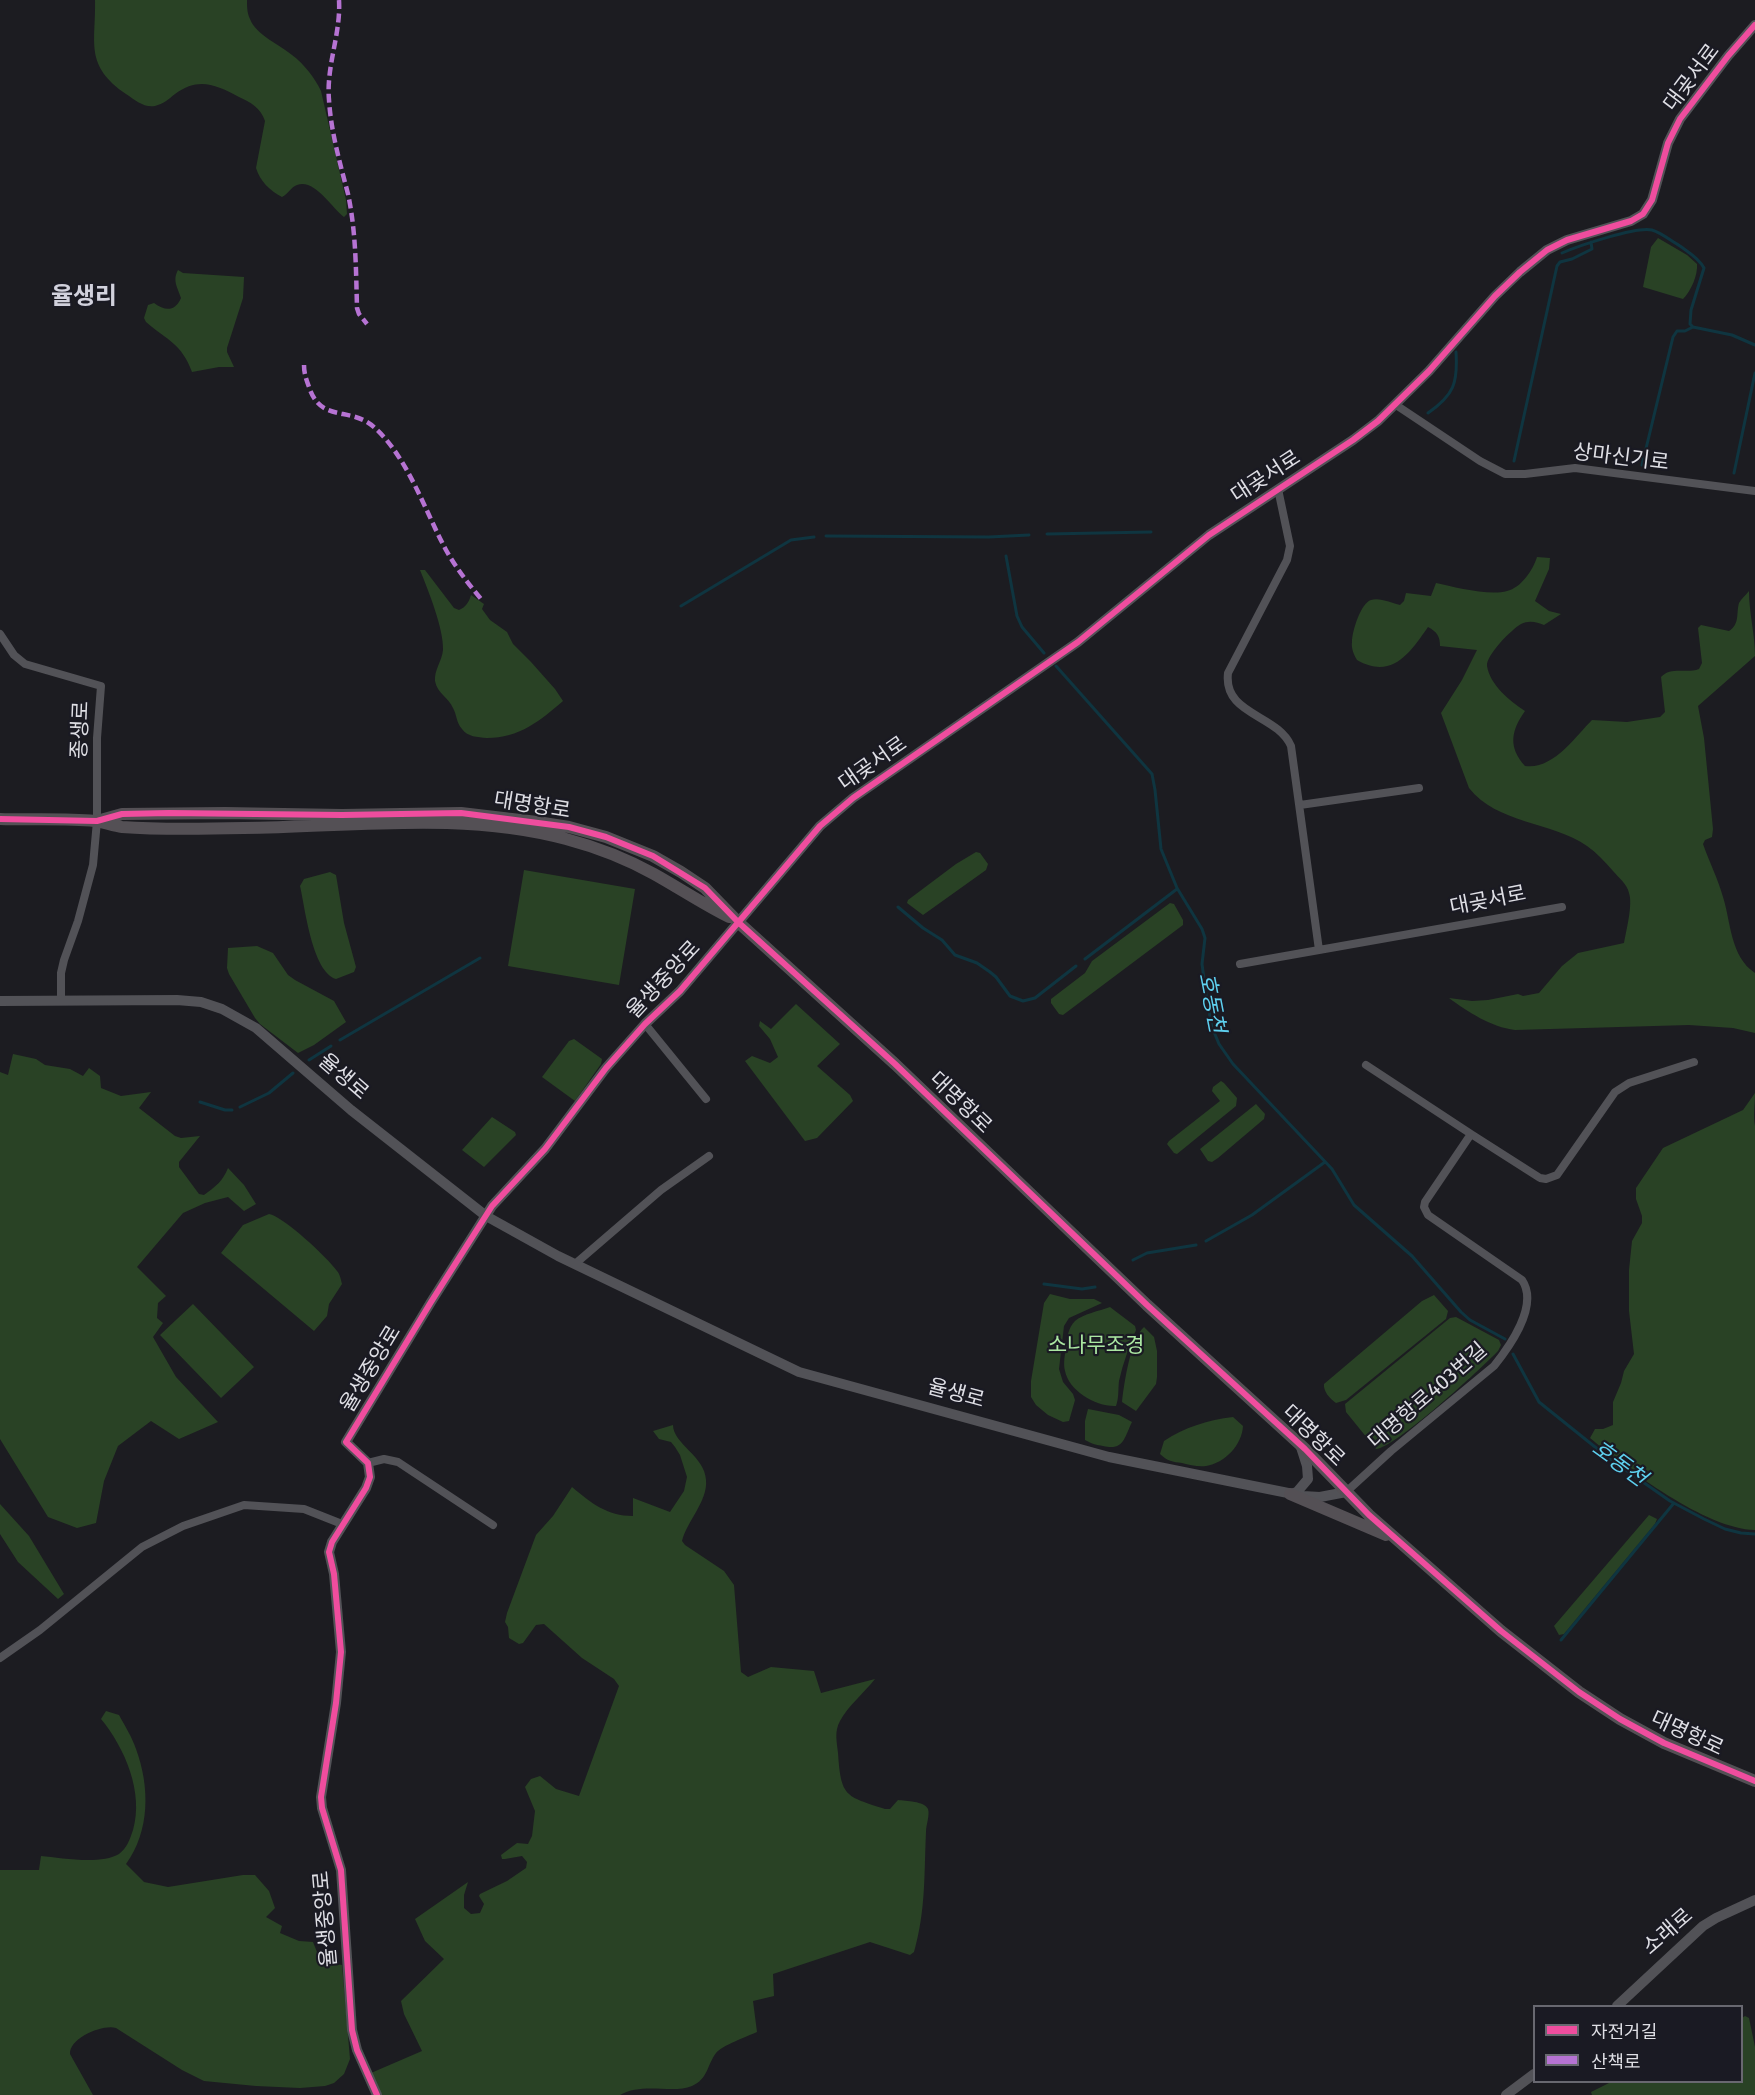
<!DOCTYPE html>
<html>
<head>
<meta charset="utf-8">
<style>
	body { margin:0 }
	#map { position:relative; width:1755px; height:2095px; overflow:hidden; background:#1c1c21; font-family:"Fira Sans","Noto Sans KR",sans-serif }
	canvas { display:block }
	.legend { position:absolute; left:1533px; top:2005px; width:210px; height:78px; box-sizing:border-box; background:#1a1a23; border:2px solid #686870; margin:0; padding:8px 10px; list-style:none; font-size:18px; color:#dedee4 }
	.legend li { display:flex; align-items:center; gap:12px; height:30px }
	.legend b { width:30px; border:2px solid #686870 }
</style>
</head>
<body>
<div id="map">
<canvas width="1755" height="2095"></canvas>
<ul class="legend">
<li><b style="height:8px;background:#ef4d9e"></b>자전거길</li>
<li><b style="height:8px;background:#b673d3"></b>산책로</li>
</ul>
</div>
<script>
const g = document.querySelector('canvas').getContext('2d');
g.lineJoin = 'round';
function fillPath(path, color) { g.fillStyle = color; g.fill(path, 'evenodd'); }
function strokePath(path, color, width, dash) { g.strokeStyle = color; g.lineWidth = width; g.lineCap = dash ? 'butt' : 'round'; g.setLineDash(dash || []); g.stroke(path); }
function write(font, color, halo, rows, align = 'center') {
  g.font = font + ' "Fira Sans","Noto Sans KR",sans-serif'; g.lineWidth = 4.5; g.setLineDash([]); g.textBaseline = 'middle'; g.strokeStyle = halo; g.fillStyle = color; for (const [text, x, y, turn = 0] of rows) {
    g.save(); g.translate(x, y); g.rotate((+turn || 0) * Math.PI / 180); g.textAlign = isNaN(turn) ? turn : align; if (halo) g.strokeText(text, 0, 0); g.fillText(text, 0, 0); g.restore();
  }
}
fillPath(new Path2D(`
	M95,0h152c0,6 0,13 3,19 6,16 29,25 42,36 12,9 23,23 29,36l25,109 1,14 -3,3c-12,-9 -30,-39 -47,-32 -6,2 -9,9 -15,12 -12,-6 -22,-16 -26,-29l9,-47c-4,-13 -15,-19 -26,-24 -24,-13 -41,-20 -64,-3 -6,5 -12,10 -20,12 -11,2 -20,-6 -29,-12 -42,-29 -30,-51 -31,-94z
	M1658,238l29,17 10,9c1,11 -6,27 -14,35l-40,-12 8,-40z
	M178,270l5,3 61,4 -1,21 -16,50v4l7,15h-15l-27,5c-10,-28 -25,-32 -46,-50l-2,-4 4,-13 6,-2c11,8 21,9 27,-5 -3,-10 -9,-17 -3,-28z
	M1537,557l13,1 -1,11 -14,32 14,10 12,3 -17,11c-7,-3 -15,-5 -23,-1 -9,5 -35,31 -34,42 3,19 23,35 38,45 -14,20 -17,36 0,55 28,4 50,-29 67,-46l35,2 33,-5 5,-5 -4,-35c10,-11 26,-3 38,-8l3,-6 -4,-35 3,-3 28,6c11,-7 7,-17 10,-28 2,-4 7,-8 10,-12 0,22 6,43 6,65l-57,50 6,32 9,91 -1,8 -7,3 -2,4c6,17 15,35 20,53 8,25 7,59 32,76v60l-22,-5 -44,-3 -174,5c-24,-3 -47,-18 -66,-32l23,3 16,-1 30,-6 5,2 16,-3 23,-27 16,-13 46,-10c2,-12 9,-38 5,-50 -2,-9 -10,-15 -16,-22 -8,-9 -16,-18 -26,-25 -36,-25 -90,-22 -118,-58l-28,-75 21,-33 15,-30 -37,-4c0,-10 -3,-14 -12,-19 -18,26 -36,53 -71,33 -3,-5 -6,-12 -5,-18 0,-11 9,-39 19,-42 8,-3 21,3 29,5l4,-4 2,-8 25,3 5,-13c18,4 53,13 71,8 14,-3 26,-21 30,-34z
	M420,570h5l29,38 5,2c7,-3 10,-8 12,-15l13,9 -2,5 8,11 17,12 6,12 18,18 24,27 8,12c-23,20 -44,37 -76,37 -10,-1 -19,-1 -25,-9 -6,-7 -5,-14 -9,-21 -4,-10 -16,-15 -18,-27 -1,-11 7,-20 8,-31 1,-21 -15,-60 -23,-80z
	M976,852l4,1 8,11 -2,6 -63,45 -16,-12 1,-3 48,-36z
	M524,870l111,19 -16,96 -111,-19z
	M330,872l6,3 8,48 12,44 -2,5 -18,7c-24,-7 -31,-72 -36,-93l4,-7z
	M1170,903l4,1 9,16v5l-120,90 -4,-1 -8,-11v-4l34,-26 7,-12z
	M257,946l16,7 15,22 7,5 39,21 12,21 -32,23 -16,8 -38,-29 -5,-6 -26,-44 -2,-6 1,-20z
	M796,1004l44,40 -23,22 33,29 3,6 -36,37 -12,3 -60,-80 7,-5 18,7 8,-6 -8,-18 -11,-13 1,-5 11,8z
	M574,1039l28,20 -1,5 -26,37 -33,-24 27,-36z
	M13,1054l23,5 9,6 25,4 13,7 6,-8 11,8 1,12 20,8 30,-4 -12,16 36,28 6,2 19,-2 -21,26v5l20,27 5,1c11,-8 19,-14 24,-27l16,17 12,19 -12,7 -16,-14 -23,6 -22,10 -46,54 29,29 -8,7 -1,15 6,5 -10,14 23,40 42,45 -39,17 -28,-18 -33,25 -14,35 -8,42 -19,5 -29,-11 -48,-78v-367l8,3z
	M1221,1081l3,2 13,15 -1,8 -59,48 -3,-1 -7,-9 2,-3 51,-40 -8,-10 1,-4z
	M1755,1093c0,12 -2,22 0,33v404c-49,-1 -127,-60 -165,-92l5,-9h8l10,-4v-23l8,-19 3,-12 10,-17 -5,-43v-41l3,-29 10,-18v-7l-6,-17v-11l27,-40 80,-38z
	M1256,1104l9,10 -1,5 -46,39 -6,4 -4,-1 -8,-12z
	M492,1117l23,15 1,3 -32,32 -22,-17z
	M269,1214c14,2 59,44 68,57 3,3 4,9 5,13l-13,20 -2,12 -13,15 -93,-78 22,-28z
	M1050,1294l20,5h24l8,4 -33,15 -5,8 -5,43 4,13 10,12 2,6 -6,21 -6,1 -15,-7 -12,-10 -5,-8v-16l13,-78z
	M1434,1295l14,16 -2,8 -100,81 -10,3c-6,-4 -13,-12 -12,-19l98,-83z
	M193,1304l61,63 -33,31 -61,-63z
	M1110,1307l25,19 1,4c-7,17 -13,33 -17,51 -1,9 0,17 -3,25 -20,1 -47,-15 -51,-35 -2,-8 0,-16 1,-24 1,-9 2,-19 9,-26 8,-7 24,-10 35,-14z
	M1456,1317l43,23 2,5 -3,6c-16,17 -103,97 -122,98l-30,-37 -1,-8 105,-86z
	M1144,1327l10,10 3,14v26l-1,7 -20,27 -14,-9c2,-19 9,-64 22,-75z
	M1088,1409l31,6 13,7c-8,16 -8,29 -29,24 -6,-1 -11,-2 -18,-6v-19z
	M1233,1417l10,9c-1,19 -18,37 -37,40 -8,1 -16,-1 -24,-3 -9,-1 -15,-2 -22,-9l4,-13c21,-14 44,-21 69,-24z
	M673,1425c0,19 32,31 33,55 2,21 -19,41 -24,61l3,4 39,26 10,14 7,87 7,5 23,-10 43,4 7,22 54,-14c-11,14 -27,27 -35,42 -6,11 -3,21 -2,32 3,44 7,43 47,56h5l8,-9c8,1 26,1 30,9 2,6 -2,16 -2,23 -2,42 0,78 -12,120l-4,3 -40,-13 -97,32 1,22 -21,5 4,31c-11,5 -34,13 -41,21 -9,12 -8,26 -24,33 -19,8 -50,-4 -72,9h-238l-11,-22 51,-22 -18,-37 -3,-13 43,-42 -19,-18 -10,-22 53,-37 -4,13v13l7,6 9,-1 4,-9 -5,-8 1,-2 27,-13 19,-13 1,-6 -5,-6 -17,3h-3l-1,-4 16,-12 11,1 4,-8 3,-25 -10,-24 6,-8 9,-3 16,13 23,7 40,-110 -5,-7 -32,-21 -38,-34 -8,1 -13,18 -4,1 -10,-6 -1,-11 -3,-5 2,-9 29,-78 17,-19 19,-29c19,16 35,29 61,29v-18l37,14 14,-21 3,-14 -7,-22 -5,-8 -4,-5 -12,-3 -6,-8z
	M0,1504l29,32 35,58 -6,5 -40,-37 -18,-28z
	M1649,1515l8,4 -2,5 -91,110 -5,1 -5,-9z
	M106,1711l13,4c6,11 13,22 17,34 14,38 14,82 -10,115l18,18 24,5 75,-12h12l14,16 6,17 -9,9 16,9 -2,7 19,8 14,1 8,20 21,3 8,94 -6,15 -10,9 -9,3 -25,2 -44,-2 -52,-5 -22,-11 -66,-42c-13,-4 -47,10 -46,26l23,41h-93v-225h39l2,-14c20,2 60,9 78,-2 8,-6 11,-15 14,-24 11,-37 -8,-82 -32,-111z
	M1745,2016l4,2 6,29v48h-163l-1,-3 20,-10h131v-64z`), '#294225');
strokePath(new Path2D(`
	M1562,253c16,-7 75,-27 90,-23 10,3 19,11 28,16 8,6 19,12 24,22l-13,42 -1,14 3,3 39,8 23,10
	M1428,413c26,-18 30,-30 28,-61
	M1514,461l43,-195 3,-4 12,-3 20,-10 -1,-7
	M1642,465l31,-128 4,-6h8l8,-4
	M1734,473l21,-100
	M1047,534l104,-2
	M826,536l163,1 40,-2
	M1006,556l11,60 5,11 22,26
	M681,606l110,-66 23,-3
	M1056,666l96,108 3,16 6,59 16,39 25,41 3,9 -3,26 5,37 5,26 7,17 14,20 99,105 22,36 58,51 49,56 9,8 35,19
	M898,907l25,21 19,12 13,15 22,8 13,9 6,5 14,19 13,5 12,-3 41,-32
	M1085,959l92,-70
	M340,1040l140,-82
	M309,1060l22,-14
	M200,1102l25,8h7
	M240,1107l29,-14 24,-20
	M1206,1241l46,-26 73,-53
	M1133,1260l14,-7 49,-8
	M1044,1284l38,5 13,-2
	M1513,1354l26,48 71,57 60,42 34,18 21,10 16,4 14,1
	M1561,1640l113,-137`), '#0f3540', 3);
strokePath(new Path2D(`
	M1396,405l84,56 25,13h20l50,-6 180,23
	M1278,489l12,57 -3,14 -59,113c-5,42 49,41 63,73l28,204 243,-43
	M0,634l14,21 11,9 76,22 -4,52v83l-4,44 -15,56 -14,39 -3,13v28
	M1300,805l119,-17
	M1240,964l79,-14
	M645,1024l61,75
	M1366,1065l105,69
	M575,1264l86,-74 48,-34
	M368,1463l16,-4 14,3 95,63
	M1346,1492l45,-41 103,-85c16,-20 45,-61 28,-86l-94,-65 -4,-8 1,-5 46,-68 69,44 6,1 11,-4 58,-83 14,-9 65,-21
	M0,1658l40,-28 102,-83 41,-21 61,-21 60,4 38,15`), '#525257', 8);
strokePath(new Path2D(`
	M0,1001l177,-1 24,2 21,7 34,19 95,82 135,106 72,40 241,116 310,85 194,39 17,1 26,-5
	M1290,1494l7,-2 11,-13 -1,-13 -7,-22
	M1617,2006l86,-80 13,-8 39,-18
	M377,2095l-20,-45 -5,-20 -11,-160 -19,-62 -1,-11 15,-94 5,-51 -7,-78 -5,-22 3,-10 34,-54 4,-11 -2,-14 -22,-21 85,-140 61,-96 53,-57 61,-81 39,-44 35,-33 140,-165 33,-28 225,-156 131,-107 144,-95 25,-19 51,-50 66,-75 25,-24 27,-22 20,-10 64,-19 12,-7 9,-14 16,-57 12,-24 48,-63 27,-31
	M1506,2095l28,-21`), '#525257', 10);
strokePath(new Path2D(`
	M0,819c31,1 64,-1 95,2 9,1 18,5 27,6 40,3 82,2 122,1 107,-1 218,-17 322,11 30,8 61,20 88,35 25,14 49,30 75,43
	M97,821l25,-7 103,-1 117,2 119,-2 76,9 32,5 37,10 47,19 28,16 24,16 33,34 157,142 252,241 158,144 64,66 132,116 78,61 41,27 44,24 91,38
	M1290,1494l96,41`), '#545055', 12);
strokePath(new Path2D(`
	M339,0c2,34 -13,66 -10,100 2,32 11,63 19,94 8,37 8,77 9,114l2,6 8,10
	M304,365c0,8 2,14 5,22 12,37 41,18 66,41 33,30 50,83 71,122 10,18 22,33 35,49`), '#b673d3', 4.5, [9, 4.5]);
strokePath(new Path2D(`
	M0,819l97,2 25,-7 47,-1 173,2 119,-2 108,14 37,10 47,19 52,32 33,34 157,142 252,241 158,144 64,66 132,116 78,61 41,27 44,24 91,38
	M377,2095l-20,-45 -5,-20 -11,-160 -19,-62 -1,-11 15,-94 5,-51 -7,-78 -5,-22 3,-10 34,-54 4,-11 -2,-14 -22,-21 85,-140 61,-96 53,-57 61,-81 39,-44 35,-33 140,-165 33,-28 225,-156 131,-107 144,-95 25,-19 51,-50 66,-75 25,-24 27,-22 20,-10 64,-19 12,-7 9,-14 16,-57 12,-24 48,-63 27,-31`), '#ef4d9e', 6);
write('21px', '#dedee4', '#1a1a23', [
	["대곶서로",1692,78,-53],
	["상마신기로",1621,458,7],
	["대곶서로",1266,477,-33],
	["종생로",81,730,-88],
	["대곶서로",873,764,-35],
	["대명항로",532,806,9],
	["대곶서로",1488,901,-11],
	["율생중앙로",664,980,-47],
	["율생로",343,1077,41],
	["대명항로",960,1103,44],
	["율생중앙로",371,1369,-59],
	["율생로",956,1394,15],
	["대명항로403번길",1428,1396,-41],
	["대명항로",1313,1436,44],
	["대명항로",1687,1734,25],
	["율생중앙로",326,1919,-95],
	["소래로",1668,1932,-41]
]);
write('21px', '#abe7a2', '#1a1a23', [
	["소나무조경",1096,1346]
]);
write('italic 22px', '#5ed0ef', '#1a1a23', [
	["호동천",1211,1003,79],
	["호동천",1619,1464,36]
]);
write('bold 24px', '#d1d1dc', '#1a1a23', [
	["율생리",84,297]
]);
</script>
</body>
</html>
